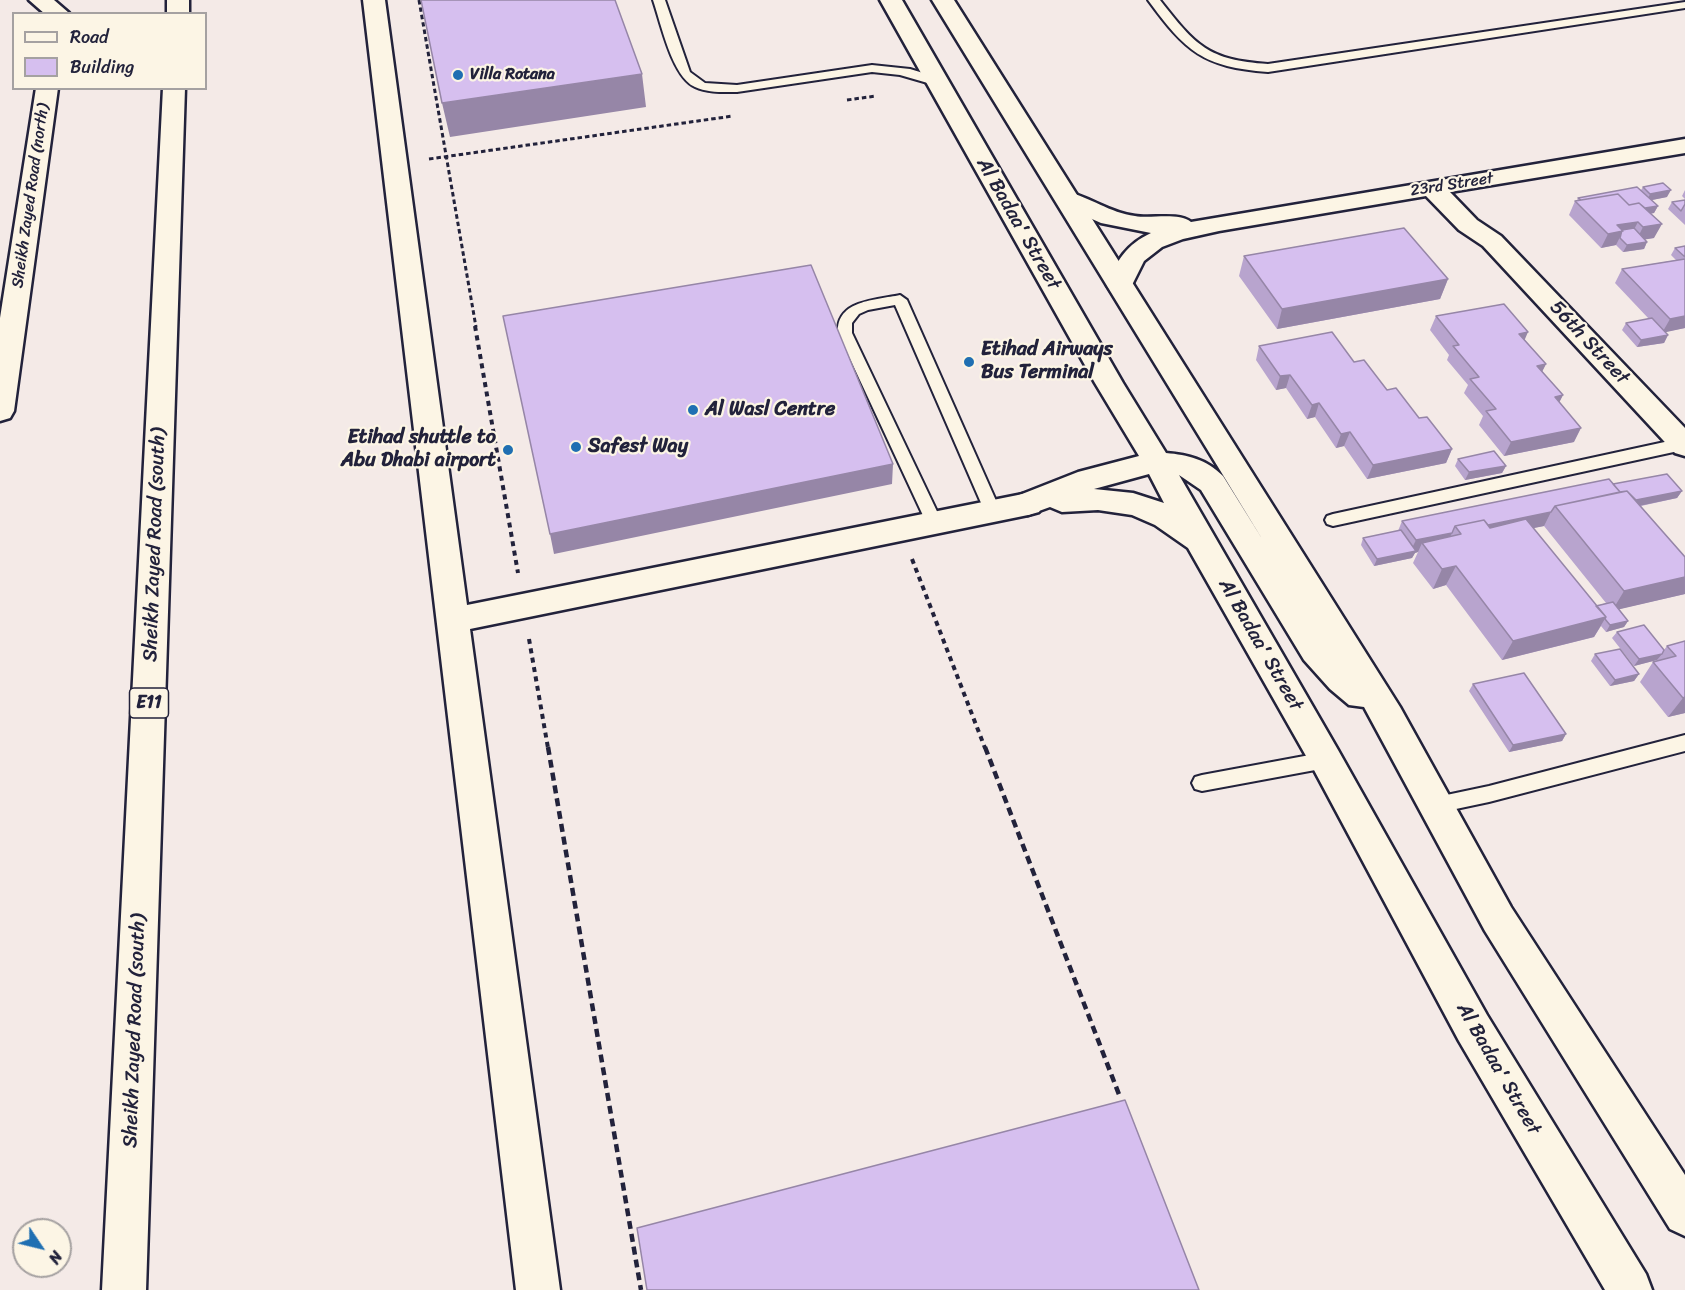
<!DOCTYPE html>
<html>
<head>
<meta charset="utf-8">
<style>
	body { margin:0 }
	#map { position:relative; width:1685px; height:1290px; overflow:hidden; background:#f4eae7; font-family:Sriracha,sans-serif }
	canvas { display:block }
	.legend { position:absolute; left:12px; top:12px; width:195px; height:78px; box-sizing:border-box; background:#fcf5e5; border:2px solid #a5a1a1; margin:0; padding:8px 10px; list-style:none; font-size:18px; color:#22223b }
	.legend li { display:flex; align-items:center; gap:12px; height:30px }
	.legend b { width:30px; border:2px solid #a5a1a1 }
	.north { position:absolute; left:12px; top:1218px; width:60px; height:60px; box-sizing:border-box; background:#fcf5e5; border:2px solid #a5a1a1; border-radius:50%; rotate:125deg; font-size:16px; font-weight:700; line-height:24px; text-align:center; color:#22223b }
	.north::after { content:''; display:block; margin:auto; width:21px; height:27px; background:#1f6fb2; clip-path:polygon(50% 0,100% 100%,50% 72%,0 100%) }
</style>
</head>
<body>
<div id="map">
<canvas width="1685" height="1290"></canvas>
<ul class="legend">
<li><b style="height:8px;background:#fcf5e5"></b>Road</li>
<li><b style="height:16px;background:#d6bfef"></b>Building</li>
</ul>
<div class="north">N</div>
</div>
<script>
const g = document.querySelector('canvas').getContext('2d');
g.lineJoin = 'round';
function strokePath(path, color, width, dash) { g.strokeStyle = color; g.lineWidth = width; g.lineCap = dash ? 'butt' : 'round'; g.setLineDash(dash || []); g.stroke(path); }
function fillPath(path, color) { g.fillStyle = color; g.fill(path, 'evenodd'); }
function write(font, color, halo, rows, align = 'center') {
  g.font = font + ' Sriracha,sans-serif'; g.lineWidth = 4.5; g.setLineDash([]); g.textBaseline = 'middle'; g.strokeStyle = halo; g.fillStyle = color; for (const [text, x, y, turn = 0] of rows) {
    g.save(); g.translate(x, y); g.rotate((+turn || 0) * Math.PI / 180); g.textAlign = isNaN(turn) ? turn : align; if (halo) g.strokeText(text, 0, 0); g.fillText(text, 0, 0); g.restore();
  }
}
const lane = new Path2D(`
	M653,0h12l25,72 15,11 32,2 135,-20 38,4 23,7 11,6 -6,4 -38,-11 -28,-3 -135,20c-14,0 -29,1 -42,-5 -23,-10 -34,-64 -42,-87z
	M1148,0h12c36,46 48,60 108,64l417,-62v6l-417,64c-65,-5 -82,-20 -120,-72z
	M900,295l7,5 94,212 -2,4h-12l-2,-4 -90,-207 -27,5 -9,4 -7,9v10l91,191 -2,4h-12l-2,-4 -89,-191c-2,-33 38,-33 62,-38z
	M1683,438l2,1v10l-2,1 -350,76 -6,-2 -2,-4 2,-4 6,-2z
	M1685,735v16l-196,51 -52,11 -7,-2 -3,-6 3,-6 7,-2 52,-11z
	M1326,752l7,2 3,6 -3,6 -7,2 -124,23 -7,-2 -3,-6 3,-6 7,-2z`);
const street = new Path2D(`
	M363,0h22l82,605 561,-112 11,3 4,8 -4,8 -11,3 -558,114 90,661h-44z
	M1685,139v14l-235,39 27,28 24,16 184,192v28l-10,-3 -192,-207 -24,-16 -33,-34 -207,35 -36,8 -21,8 -18,14 -15,30 -9,2 -9,-2 -4,-6c9,-24 20,-41 44,-52l-50,-10 -43,-19 -3,-5 3,-5 9,-2c23,5 43,21 68,24 16,3 43,-4 56,6z`);
const secondary = new Path2D(`
	M880,0h22l221,383 43,70c22,2 40,6 57,23l41,66 -332,-542h22l446,707 111,200 174,268v61l-15,-7 -185,-298 -121,-224 -15,-2 -19,-16 -26,-29 -103,-170 -22,-15 159,275 149,265 159,259 6,16h-47l-146,-249 -145,-271 -126,-222 -33,-23 -23,-10 -34,-5 -36,2 -12,-5 -22,8 -11,-3 -4,-8 4,-8 61,-24 61,-16 -44,-73zM1149,474l15,29 -31,-10 -39,-4z`);
const highway = new Path2D(`
	M29,0h25l15,13 -24,1z
	M167,0h22v14h-22z
	M36,88h22l-44,323 -4,7 -10,3v-103z
	M163,88h22l-39,1202h-44z`);
strokePath(lane, '#22223b', 4);
strokePath(street, '#22223b', 5);
strokePath(secondary, '#22223b', 5);
strokePath(highway, '#22223b', 5);
strokePath(new Path2D(`
	M419,0l57,327
	M847,100l29,-4
	M429,159l304,-43`), '#22223b', 3, [4.5, 3]);
strokePath(new Path2D(`
	M475,326l43,247
	M912,559l73,189
	M529,639l19,109`), '#22223b', 4, [5, 4.5]);
strokePath(new Path2D(`
	M548,747l93,543
	M985,747l135,350`), '#22223b', 4.5, [8, 5]);
fillPath(lane, '#fcf5e5');
fillPath(street, '#fcf5e5');
fillPath(secondary, '#fcf5e5');
fillPath(highway, '#fcf5e5');
fillPath(new Path2D(`
	M1643,187l24,10 -15,3 6,6 -4,7 -4,1 4,24 -9,1 2,3 -3,7 -21,3 -7,-7 -15,3 -32,-33 6,-14h2l1,-3 63,-8z
	M1685,190v9l-3,-3z
	M1685,200v25l-17,-16 4,-7z
	M1685,246v82l-21,4 4,3 -4,8 -27,4 -15,-17 4,-7 23,-4 -34,-36 7,-14 54,-9 -5,-5 4,-7z
	M1244,256l204,23 -8,20 -163,30 -38,-53z
	M1436,316l89,24 21,24 -4,7 21,24 -4,7 15,40 -70,14 -25,-31 4,-9 -19,-23 4,-8 -21,-25 2,-5 -19,-25z
	M1259,346l95,16 33,28 65,59 -6,14 -79,16 -23,-33 -8,2 -21,-31 -8,2 -21,-31 -10,2 -20,-30z
	M1458,459l48,7 -4,7 -37,7 -10,-14z
	M1613,484l69,7 -5,7 -36,8 44,51v37l-66,15 9,12 -4,6 -18,5 -5,-6 -7,11 -92,23 -56,-75 -13,4 -20,-26 5,-11 -3,1 -3,5 -38,8 -13,-21 2,-7 35,-7 4,-10zM1544,526l62,77 -10,3 -63,-78z
	M1617,632l47,18 3,-4 18,-5v72l-17,4 -28,-35 13,-20 4,-2 -23,6 -22,-28z
	M1595,654l44,20 -5,7 -24,5 -19,-25z
	M1473,684l93,50 -4,7 -53,11 -40,-61z`), '#b8a4ce');
fillPath(new Path2D(`
	M642,74l4,33 -196,30 -8,-34z
	M1671,190l-4,7 -20,4 3,-7z
	M1658,206l-4,7 -32,5 4,-7z
	M1638,222l-7,13 -11,2 -4,8 -15,3 7,-14 9,-9z
	M1662,224l-8,14 -18,3 7,-14z
	M1647,242l-3,7 -21,3 4,-7z
	M1448,279l-8,20 -163,30 5,-20z
	M1685,316v12l-23,5 8,-14z
	M1528,332l-6,14 -3,-12z
	M1668,335l-4,8 -27,4 4,-7z
	M1546,364l-7,14 -2,-12z
	M1290,375l-4,13 -10,2 4,-14z
	M1563,395l-7,14 -1,-12z
	M1319,403l-4,14 -8,2 5,-14z
	M1581,428l-7,14 -70,14 7,-14z
	M1350,432l-6,14 -8,2 5,-14z
	M1452,449l-6,14 -79,16 6,-14z
	M893,464l-1,20 -338,70 -4,-20z
	M1506,466l-4,7 -37,7 4,-8z
	M1682,491l-5,7 -62,13 9,-14z
	M1551,512l-7,14 -88,18 5,-10 -2,-3z
	M1452,533l-6,13 -24,-3 -4,9 -3,1 -3,5 -38,8 3,-7 33,-7 6,-12z
	M1456,566l-10,19 -13,4 9,-20z
	M1685,577v17l-73,17 12,-20z
	M1606,617l-12,20 -92,23 11,-19z
	M1628,621l-4,6 -18,5 4,-7z
	M1662,654l-5,6 -23,6 5,-7z
	M1639,674l-5,7 -24,5 5,-6z
	M1685,697v16l-17,4 15,-19z
	M1566,734l-4,7 -53,11 4,-7z`), '#9686a7');
const building = new Path2D(`
	M421,0h194l27,74 -200,29z
	M1663,183l8,7 -21,4 -7,-7z
	M1637,187l21,19 -13,2 -6,-5 -10,2 -11,-11 -37,6 -3,-2z
	M1618,194l11,11 10,-2 23,21 -19,3 -5,-5 -21,3 6,6 -15,3 -33,-33z
	M1685,200v4l-4,7 -9,-9z
	M1404,228l44,51 -166,30 -38,-53z
	M1634,228l13,14 -20,3 -7,-7 2,-8z
	M1685,246v11l-10,-9z
	M1685,259v57l-15,3 -48,-50z
	M811,265l82,199 -343,70 -47,-218z
	M1504,304l24,28 -9,2 27,30 -9,2 26,29 -8,2 26,31 -70,14 -25,-31 10,-2 -26,-30 9,-2 -26,-31 6,-1 -23,-29z
	M1652,318l16,17 -27,5 -15,-17z
	M1332,332l22,30 10,-2 23,30 9,-2 23,30 8,-1 25,32 -79,16 -23,-33 -9,2 -22,-31 -7,2 -22,-30 -10,1 -21,-30z
	M1494,451l12,15 -37,6 -11,-13z
	M1667,474l15,17 -46,9 -9,-9 -7,1 -7,-8z
	M1609,479l11,13 -65,14 -4,6 -63,13 -4,-5 -29,6 -3,7 -36,7 -14,-19z
	M1627,491l58,66v20l-61,14 -69,-85z
	M1526,519l80,98 -93,24 -57,-75 -14,3 -20,-26 39,-9 -6,-8 29,-6 6,8z
	M1401,530l15,21 -39,8 -14,-21z
	M1613,602l15,19 -18,4 -5,-6 1,-2 -10,-11z
	M1644,625l20,25 -2,4 -23,5 -22,-27z
	M1685,641v56l-2,1 -30,-36 23,-6 -9,-10z
	M1620,649l19,25 -24,6 -20,-26z
	M1524,673l42,61 -53,11 -40,-61z
	M1125,1100l74,190h-552l-10,-62z`);
fillPath(building, '#d6bfef');
strokePath(building, '#9686a7', 1.5);
for (const [x, y, r, color] of [
	[458,75,6,"#1f6fb2"],
	[969,362,6,"#1f6fb2"],
	[693,410,6,"#1f6fb2"],
	[576,447,6,"#1f6fb2"],
	[508,450,6,"#1f6fb2"]
]) { const dot = new Path2D(); dot.arc(x, y, r, 0, 2 * Math.PI); g.fillStyle = color; g.fill(dot); strokePath(dot, '#fcf5e5', 2); }
write('bold 16px', '#22223b', '#fcf5e5', [
	["Villa Rotana",470,75]
], 'left');
write('16px', '#22223b', '#fcf5e5', [
	["23rd Street",1452,185,-9],
	["Sheikh Zayed Road (north)",31,196,-82]
]);
for (const [x, y, w] of [
	[149,703,39]
]) { const box = new Path2D(); box.roundRect(x - w / 2, y - 15, w, 30, 4.5); g.fillStyle = '#fcf5e5'; g.fill(box); strokePath(box, '#22223b', 1.5); }
write('bold 18px', '#22223b', null, [
	["E11",149,703]
]);
write('20px', '#22223b', '#fcf5e5', [
	["Al Badaa' Street",1018,224,60],
	["56th Street",1589,343,47],
	["Sheikh Zayed Road (south)",155,545,-88],
	["Al Badaa' Street",1260,645,60],
	["Sheikh Zayed Road (south)",135,1031,-88],
	["Al Badaa' Street",1498,1069,60]
]);
write('bold 20px', '#22223b', '#fcf5e5', [
	["Etihad Airways",981,350],
	["Bus Terminal",981,373],
	["Al Wasl Centre",705,410],
	["Etihad shuttle to",496,438,"right"],
	["Abu Dhabi airport",496,461,"right"],
	["Safest Way",588,447]
], 'left');
</script>
</body>
</html>
